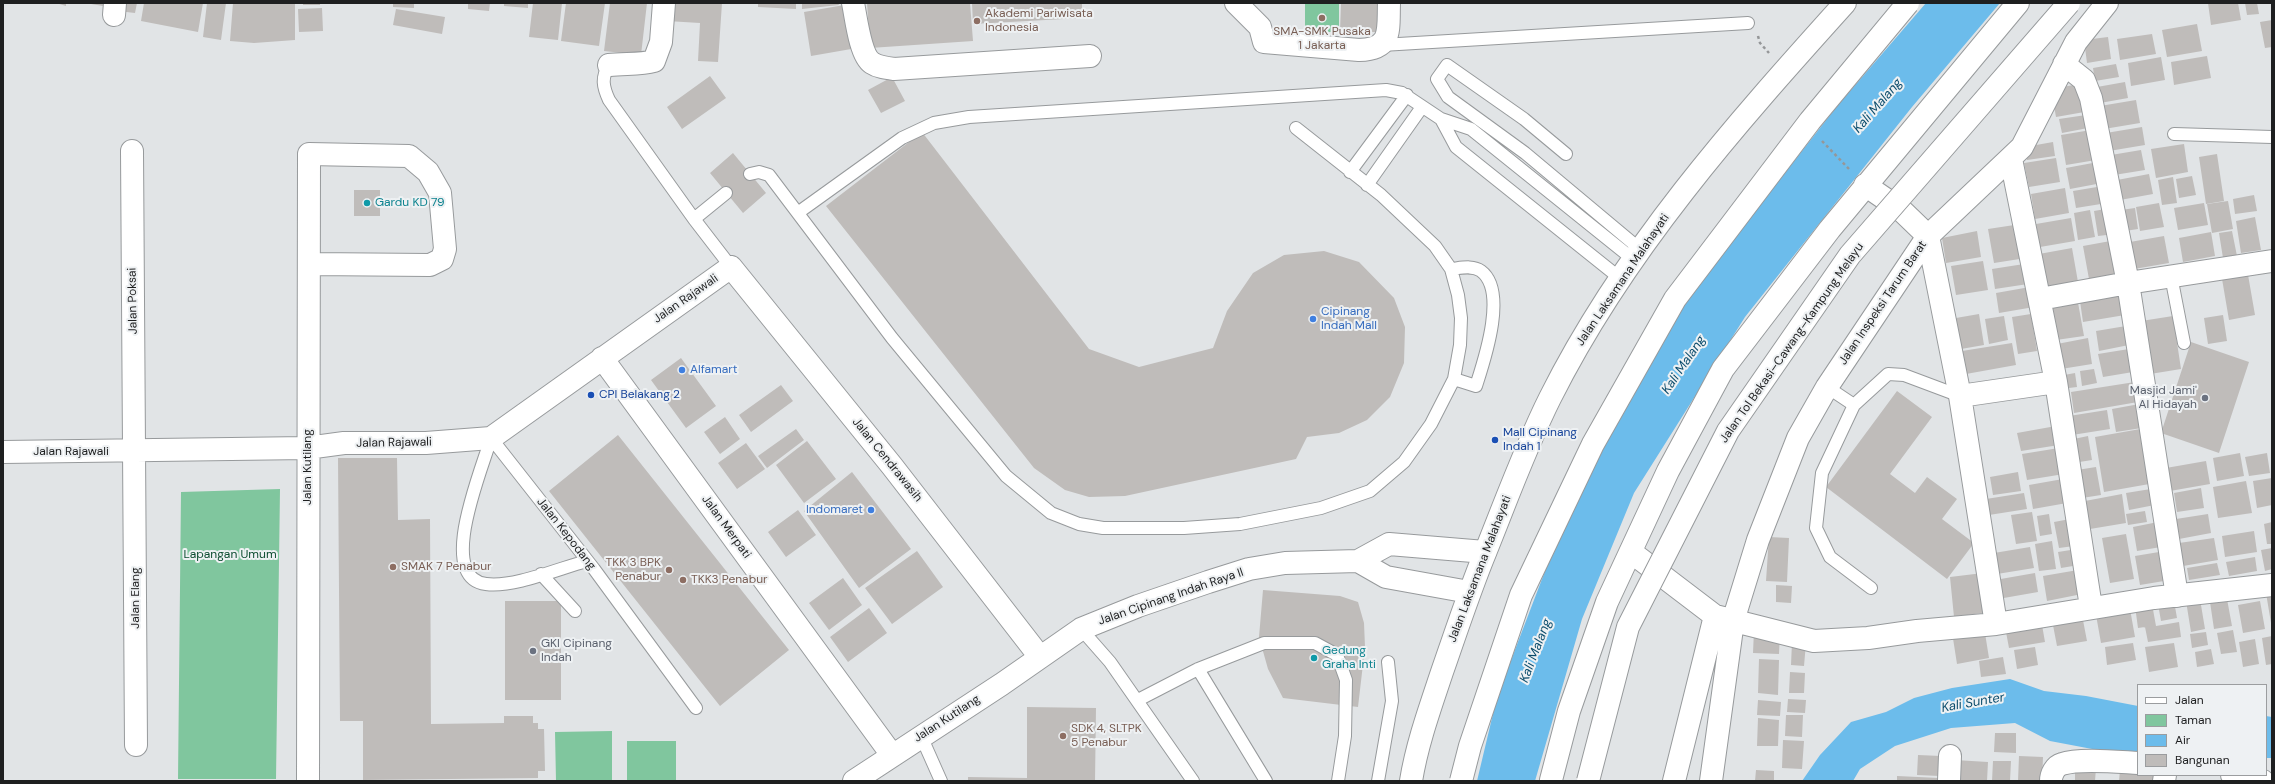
<!DOCTYPE html>
<html>
<head>
<meta charset="utf-8">
<style>
	body { margin:0 }
	#map { position:relative; width:2275px; height:784px; overflow:hidden; background:#e1e4e6; font-family:"DM Sans",sans-serif }
	canvas { display:block }
	.frame { position:absolute; inset:0; border:4px solid #1e1f20; pointer-events:none }
	.legend { position:absolute; left:2137px; top:684px; width:130px; height:92px; box-sizing:border-box; background:#eef1f3; border:1px solid #9b9d9f; margin:0; padding:5px 7px; list-style:none; font-size:12px; color:#1e1f20 }
	.legend li { display:flex; align-items:center; gap:8px; height:20px }
	.legend b { width:20px; border:1px solid #9b9d9f }
</style>
</head>
<body>
<div id="map">
<canvas width="2275" height="784"></canvas>
<div class="frame"></div>
<ul class="legend">
<li><b style="height:5px;background:#fff"></b>Jalan</li>
<li><b style="height:11px;background:#80c69e"></b>Taman</li>
<li><b style="height:11px;background:#6cbceb"></b>Air</li>
<li><b style="height:11px;background:#bfbcba"></b>Bangunan</li>
</ul>
</div>
<script>
const g = document.querySelector('canvas').getContext('2d');
g.lineJoin = 'round';
function fillPath(path, color) { g.fillStyle = color; g.fill(path, 'evenodd'); }
function strokePath(path, color, width, dash) { g.strokeStyle = color; g.lineWidth = width; g.lineCap = dash ? 'butt' : 'round'; g.setLineDash(dash || []); g.stroke(path); }
function write(font, color, halo, rows, align = 'center') {
  g.font = font + ' "DM Sans",sans-serif'; g.lineWidth = 4; g.setLineDash([]); g.textBaseline = 'middle'; g.strokeStyle = halo; g.fillStyle = color; for (const [text, x, y, turn = 0] of rows) {
    g.save(); g.translate(x, y); g.rotate((+turn || 0) * Math.PI / 180); g.textAlign = isNaN(turn) ? turn : align; if (halo) g.strokeText(text, 0, 0); g.fillText(text, 0, 0); g.restore();
  }
}
fillPath(new Path2D(`
	M1305,3h34v29h-34z
	M280,489l-4,290h-98l3,-287z
	M612,731v50h-56l-1,-49z
	M627,741h49v40h-49z`), '#80c69e');
fillPath(new Path2D(`
	M1926,3h74l-88,104 -167,210 -111,176 -52,126 -47,162h-58l20,-84 66,-173 58,-115 76,-124 141,-180z
	M2010,679l34,12 42,5 52,10v45l-30,1 -58,-11 -35,-18 -64,5 -56,18 -35,23 -7,12h-51l18,-26 31,-33 35,-10 28,-14 38,-10z
	M2266,716l6,1v41h-6z`), '#6cbceb');
fillPath(new Path2D(`
	M56,3h10v3z
	M85,3h24v4z
	M119,3h18l-2,10 -17,-2z
	M144,3h59l-5,29 -57,-11z
	M207,3h19l-5,37 -18,-3z
	M233,3l62,1v36l-41,3 -24,-2z
	M303,3h17v2h-17z
	M393,3h21v5l-21,-1z
	M468,3h22l-1,8 -21,-2z
	M504,3h24v5l-24,-2z
	M533,3h29l-4,37 -29,-3z
	M566,3h39l-6,43 -38,-5z
	M610,3h37l-6,52 -37,-4z
	M668,3h54l-4,59 -20,-1 2,-38 -33,-2z
	M758,3h38v6l-38,-2z
	M802,3h36l1,2 -37,4z
	M867,3h103l3,38 -103,7z
	M972,3h110v15l-109,6z
	M1341,3h45v29h-46z
	M2208,3h30l3,17 -30,5z
	M2245,3h12l2,11 -12,1z
	M850,4l7,44 -46,8 -7,-44z
	M322,8l1,23 -24,1 -1,-23z
	M396,9l49,8 -3,17 -49,-9z
	M2272,20v27l-7,1 -5,-26z
	M2197,24l5,27 -35,6 -5,-27z
	M2152,34l4,20 -36,6 -3,-21z
	M2108,37l3,22 -24,4 -3,-23z
	M2207,56l4,22 -37,7 -3,-23z
	M2161,57l4,23 -34,6 -3,-23z
	M2116,64l3,13 -24,4 -2,-13z
	M710,76l16,22 -44,31 -15,-22z
	M892,77l13,24 -24,12 -13,-23z
	M2125,82l3,16 -28,5 -3,-16z
	M2085,83l5,28 -34,6 -5,-28z
	M2136,100l4,23 -36,6 -4,-23z
	M2086,115l2,13 -26,5 -3,-14z
	M2142,127l3,18 -36,6 -3,-18z
	M2091,130l5,30 -30,5 -5,-30z
	M922,132l167,217 50,18 74,-19 14,-37 26,-38 31,-18 40,-4 35,11 35,36 11,29 -1,36 -14,34 -23,23 -28,13 -32,4 -11,22 -171,37 -36,1 -24,-7 -31,-22 -208,-262z
	M2053,142l2,14 -28,4 -2,-13z
	M2184,144l4,28 -32,6 -5,-29z
	M2141,150l4,20 -31,5 -3,-20z
	M733,153l33,40 -23,20 -33,-40z
	M2217,154l7,47 -18,3 -7,-47z
	M2056,158l4,24 -31,5 -5,-24z
	M2098,162l4,21 -32,6 -4,-21z
	M2149,174l4,20 -33,6 -3,-20z
	M2192,176l4,19 -17,3 -3,-19z
	M2173,177l4,26 -15,2 -4,-25z
	M2103,186l4,17 -31,5 -3,-17z
	M2065,188l4,25 -34,6 -4,-25z
	M354,190h26v26h-26z
	M2254,195l3,16 -22,3 -2,-15z
	M2228,201l5,28 -21,4 -5,-29z
	M2159,203l5,24 -24,4 -4,-24z
	M2204,203l4,22 -30,5 -4,-22z
	M2111,208l4,26 -17,2 -4,-25z
	M2135,208l3,21 -13,2 -4,-21z
	M2090,210l5,27 -17,3 -4,-27z
	M2255,217l6,33 -20,3 -5,-32z
	M2071,218l4,23 -35,6 -4,-23z
	M2021,224l5,34 -32,5 -6,-34z
	M1977,231l4,26 -35,6 -4,-25z
	M2232,231l5,25 -14,2 -4,-25z
	M2211,232l4,24 -32,6 -4,-24z
	M2164,236l5,27 -35,6 -4,-27z
	M2116,240l6,33 -33,6 -6,-33z
	M2072,248l6,34 -34,5 -5,-33z
	M1983,261l5,29 -32,5 -5,-29z
	M2024,264l4,20 -33,5 -3,-20z
	M2247,269l8,46 -26,5 -8,-47z
	M2030,287l4,20 -35,6 -3,-20z
	M2120,287l5,28 -42,7 -4,-28z
	M2077,297l7,39 -28,4 -7,-39z
	M1979,314l5,31 -23,4 -5,-31z
	M2031,314l6,37 -19,3 -6,-37z
	M2223,315l4,26 -19,3 -4,-26z
	M2004,316l4,24 -19,4 -4,-25z
	M2173,316l8,53 -37,6 -9,-53z
	M2126,326l3,19 -30,6 -3,-20z
	M2088,338l4,26 -31,5 -4,-25z
	M2191,342l58,20 -30,91 -58,-20z
	M2012,343l4,22 -50,9 -4,-23z
	M2129,349l4,23 -30,5 -5,-23z
	M681,358l35,48 -30,22 -35,-48z
	M2094,369l3,14 -15,3 -2,-15z
	M2075,373l2,14 -16,2 -2,-13z
	M2135,382l3,20 -64,11 -3,-21z
	M781,385l12,16 -42,31 -12,-17z
	M1897,391l35,26 -42,57 25,19 12,-16 30,22 -15,20 32,24 -27,36 -121,-92z
	M2145,403l3,24 -32,5 -4,-23z
	M2107,410l3,19 -38,6 -3,-19z
	M725,417l15,22 -20,15 -16,-22z
	M2056,426l3,19 -38,6 -4,-18z
	M2146,428l9,55 -51,9 -9,-55z
	M796,429l8,11 -37,28 -9,-12z
	M618,435l171,215 -69,56 -171,-215z
	M2088,436l4,24 -19,3 -4,-23z
	M807,441l29,38 -32,24 -28,-38z
	M746,443l19,26 -28,20 -19,-26z
	M2059,448l5,26 -37,6 -5,-26z
	M2240,453l4,23 -27,5 -4,-23z
	M2267,453l3,20 -21,3 -4,-19z
	M338,458h59l1,62 32,-1 1,205 73,-1v-7h29v7h5v6h6l1,42h-7v7l-175,2v-59h-23z
	M2206,461l4,23 -40,7 -4,-23z
	M2096,467l5,28 -19,3 -5,-28z
	M852,472l59,77 -52,39 -55,-77z
	M2018,472l3,19 -28,4 -3,-18z
	M2272,478v27l-15,3 -4,-27z
	M2063,479l4,24 -34,6 -4,-24z
	M2246,481l6,32 -34,5 -5,-31z
	M2157,488l3,16 -31,6 -3,-17z
	M2201,488l3,20 -27,4 -3,-19z
	M2024,493l3,16 -38,6 -3,-16z
	M2122,494l4,29 -36,6 -5,-28z
	M798,510l18,25 -30,22 -18,-25z
	M2145,511l2,11 -19,3 -2,-11z
	M2032,512l5,29 -21,3 -5,-29z
	M2049,514l3,20 -12,2 -3,-20z
	M2208,514l3,19 -32,6 -3,-20z
	M2070,519l4,27 -15,2 -5,-26z
	M2163,521l4,25 -30,5 -4,-24z
	M2272,522v22h-5l-3,-20z
	M2254,531l3,21 -32,5 -3,-21z
	M2126,534l8,45 -24,4 -8,-45z
	M1769,537l20,1 -2,44 -21,-1z
	M2214,538l4,22 -35,6 -4,-23z
	M2052,541l4,28 -17,2 -4,-27z
	M2030,547l4,21 -37,6 -3,-21z
	M2272,548v21l-7,2 -4,-21z
	M2077,549l2,16 -18,3 -3,-16z
	M917,551l26,36 -51,37 -27,-36z
	M2165,551l5,29 -30,5 -5,-29z
	M2255,557l2,14 -28,5 -3,-14z
	M2217,563l3,12 -31,5 -2,-12z
	M2078,570l4,24 -35,7 -4,-25z
	M1983,573l5,39 -34,5 -4,-40z
	M2035,573l3,19 -40,7 -3,-19z
	M843,578l19,27 -33,25 -20,-27z
	M1776,585l16,1 -1,17 -15,-1z
	M1263,590l77,6 18,6 6,21 1,24 -7,60 -75,-9 -15,-29 -9,-32z
	M2272,592v31h-1l-5,-30z
	M2200,599l5,30 -14,3 -5,-31z
	M2227,599l5,27 -18,3 -4,-27z
	M505,601h56v99h-56z
	M2174,601l3,17 -16,3 -3,-17z
	M2260,601l5,28 -22,4 -5,-28z
	M2152,604l4,22 23,-4 2,15 -33,5 -3,-15 7,-1 -14,2 -3,-22z
	M869,608l18,25 -39,29 -18,-25z
	M2130,609l5,28 -34,6 -5,-28z
	M2082,615l5,26 -30,5 -5,-26z
	M2042,625l3,17 -36,6 -3,-16z
	M1984,627l5,31 -32,6 -5,-32z
	M1754,630l26,2 -1,22 -26,-1z
	M2233,630l4,22 -16,2 -4,-21z
	M2206,632l2,13 -16,3 -2,-14z
	M2272,636v28l-6,1 -4,-27z
	M2255,639l4,25 -16,3 -4,-25z
	M1792,642l14,1 -2,23 -13,-1z
	M2133,643l3,17 -29,5 -2,-18z
	M2174,643l4,24 -29,5 -4,-25z
	M2035,647l3,18 -21,4 -3,-19z
	M2211,649l3,15 -17,3 -2,-15z
	M2003,657l3,17 -25,3 -2,-16z
	M1759,659l20,1 -1,35 -20,-2z
	M1790,672l15,1 -1,20h-15z
	M1788,699l18,1 -1,13 -18,-1z
	M1758,700l23,2 -1,14 -23,-1z
	M1027,707l69,1 -1,73h-127v-4l59,1z
	M1786,715h17l-1,22 -17,-1z
	M1758,718l21,2 -1,26h-21z
	M1995,733h21v20l-22,-1z
	M1783,740l21,1 -2,28 -20,-1z
	M1918,755l23,1 -1,20 -23,-1z
	M2019,756l24,1 -1,24h-24z
	M1955,760l33,2 -1,19h-33z
	M1993,761h18l-1,20h-18z
	M2075,767l21,1 -1,13h-20z
	M1756,770l18,1v10h-19z
	M2120,770l18,2v3h20l-1,6h-38z
	M1897,776l42,2v3h-42z`), '#bfbcba');
const service = new Path2D(`
	M1382,45l366,-22
	M609,65c-8,13 -6,22 0,35l85,119 37,48
	M1441,119l15,28 165,132
	M2174,134l98,3
	M1566,154l-42,-35 -77,-54 -10,14 11,18 77,56 116,97
	M1350,172l57,-77
	M750,174l9,-2 10,3 123,163 114,138 45,37 28,11 24,4h81l56,-4 81,-16 49,-17 34,-29 27,-38 23,-45 6,-34 1,-27 -3,-23 -7,-26 -16,-23 -54,-51 -85,-67
	M1367,185l55,-78
	M799,212l103,-74 32,-15 35,-6 417,-27 16,3 39,26 30,10 163,131
	M694,219l32,-26
	M1451,269c10,-1 22,-4 30,2 27,20 3,90 -5,115l-22,-7
	M2171,276l13,67
	M1827,387l27,18 34,-31 16,1 56,21
	M1854,405l-32,68 -6,55 14,29 41,31
	M491,438l103,131 102,139
	M491,438c-8,29 -56,140 -5,146 27,4 74,-16 101,-23
	M541,574l34,37
	M1081,629l29,33 83,119
	M1198,669l68,112
	M1138,700l60,-31 66,-26h51l22,12 9,25 -1,56 -7,45
	M921,736l20,45
	M1378,781l14,-80 -4,-39`);
const minor = new Path2D(`
	M853,3c3,14 7,52 19,60 6,4 14,5 22,6l196,-13
	M1236,3l24,24 4,15 95,8c34,-1 29,-20 30,-47
	M114,15l1,-12
	M2064,64l20,16 7,18 37,185 49,313
	M609,65c15,-2 31,0 45,-4l7,-19 3,-39
	M132,151l4,594
	M2011,159l45,223 35,225
	M1865,185l35,24 28,27
	M1928,236l32,160 36,228
	M2040,299l88,-16 144,-22
	M602,358l290,397
	M1960,396l96,-14
	M3,452l304,-4 37,-5h82l65,-5 240,-171 161,199 148,191
	M1631,552l84,64 99,25 54,-3 49,-7 79,-7 158,-26 118,-13
	M1358,561l31,-17 96,8
	M2232,775l31,6
	M1551,780l18,-69 38,-109 61,-131 55,-102 107,-140 188,-226
	M308,781l1,-627 100,2 19,16 12,21 5,56 -3,10 -12,6 -120,-1
	M854,781l148,-97 79,-55 57,-23 70,-24 41,-13 36,-6 73,-2 28,16 83,15
	M1674,781l41,-165
	M1711,781l22,-160 25,-81 40,-102 29,-51 101,-151 94,-89 54,-105 31,-39
	M1949,781l1,-25
	M2051,781c0,-7 4,-15 11,-17 17,-6 57,-2 76,-1
	M2164,781l1,-6`);
const primary = new Path2D(`
	M1411,781c6,-37 19,-73 31,-109 14,-40 27,-80 43,-119 21,-52 40,-105 65,-155 74,-148 185,-273 295,-395`);
strokePath(service, '#979a9c', 14);
strokePath(minor, '#979a9c', 24);
strokePath(primary, '#979a9c', 24);
strokePath(new Path2D(`
	M1758,36l2,7 9,10
	M1822,141l27,28`), '#959799', 2.5, [3, 3]);
strokePath(service, '#fff', 12);
strokePath(minor, '#fff', 22);
strokePath(primary, '#fff', 22);
const motorwayBridge = new Path2D(`
	M1461,781l9,-35 51,-151 72,-151 82,-145 135,-178 98,-118
	M1588,781l40,-154 100,-196 122,-176 219,-252`);
strokePath(motorwayBridge, '#979a9c', 24, []);
strokePath(motorwayBridge, '#fff', 22);
for (const [x, y, r, color] of [
	[1322,18,4,"#8d6e63"],
	[977,21,4,"#8d6e63"],
	[367,203,4,"#0f9aa8"],
	[1313,319,4,"#3f7fe0"],
	[682,370,4,"#3f7fe0"],
	[591,395,4,"#1a4fb4"],
	[2205,398,4,"#6b7280"],
	[1495,440,4,"#1a4fb4"],
	[871,510,4,"#3f7fe0"],
	[393,567,4,"#8d6e63"],
	[669,570,4,"#8d6e63"],
	[683,580,4,"#8d6e63"],
	[533,651,4,"#6b7280"],
	[1314,658,4,"#0f9aa8"],
	[1063,736,4,"#8d6e63"]
]) { const dot = new Path2D(); dot.arc(x, y, r, 0, 2 * Math.PI); g.fillStyle = color; g.fill(dot); strokePath(dot, '#eef1f3', 1.5); }
write('12px', '#785e54', '#eef1f3', [
	["Akademi Pariwisata",985,14],
	["Indonesia",985,28],
	["SMA-SMK Pusaka",1322,32,"center"],
	["1 Jakarta",1322,46,"center"],
	["TKK 3 BPK",661,563,"right"],
	["Penabur",661,577,"right"],
	["SMAK 7 Penabur",401,567],
	["TKK3 Penabur",691,580],
	["SDK 4, SLTPK",1071,729],
	["5 Penabur",1071,743]
], 'left');
write('12px', '#0d838f', '#eef1f3', [
	["Gardu KD 79",375,203],
	["Gedung",1322,651],
	["Graha Inti",1322,665]
], 'left');
write('12px', '#1e1f20', '#eef1f3', [
	["Jalan Laksamana Malahayati",1623,280,-56],
	["Jalan Rajawali",686,299,-35],
	["Jalan Poksai",133,301,-91],
	["Jalan Inspeksi Tarum Barat",1883,303,-56],
	["Jalan Tol Bekasi–Cawang–Kampung Melayu",1792,343,-55],
	["Jalan Rajawali",394,443,-1],
	["Jalan Rajawali",71,452],
	["Jalan Cendrawasih",887,460,51],
	["Jalan Kutilang",308,467,-90],
	["Jalan Merpati",726,527,54],
	["Jalan Kepodang",566,534,52],
	["Jalan Laksamana Malahayati",1480,569,-69],
	["Jalan Cipinang Indah Raya II",1171,597,-19],
	["Jalan Elang",136,598,-90],
	["Jalan Kutilang",947,719,-33]
]);
write('12px', '#366cbe', '#eef1f3', [
	["Cipinang",1321,312],
	["Indah Mall",1321,326],
	["Alfamart",690,370],
	["Indomaret",863,510,"right"]
], 'left');
write('12px', '#5b616d', '#eef1f3', [
	["Masjid Jami'",2197,391],
	["Al Hidayah",2197,405],
	["GKI Cipinang",541,644,"left"],
	["Indah",541,658,"left"]
], 'right');
write('12px', '#164399', '#eef1f3', [
	["CPI Belakang 2",599,395],
	["Mall Cipinang",1503,433],
	["Indah 1",1503,447]
], 'left');
write('12px', '#0c4d30', '#eef1f3', [
	["Lapangan Umum",230,555]
]);
write('italic 13px', '#0b4c6c', '#eef1f3', [
	["Kali Malang",1878,106,-49],
	["Kali Malang",1684,365,-56],
	["Kali Malang",1536,651,-69],
	["Kali Sunter",1973,703,-10]
]);
</script>
</body>
</html>
